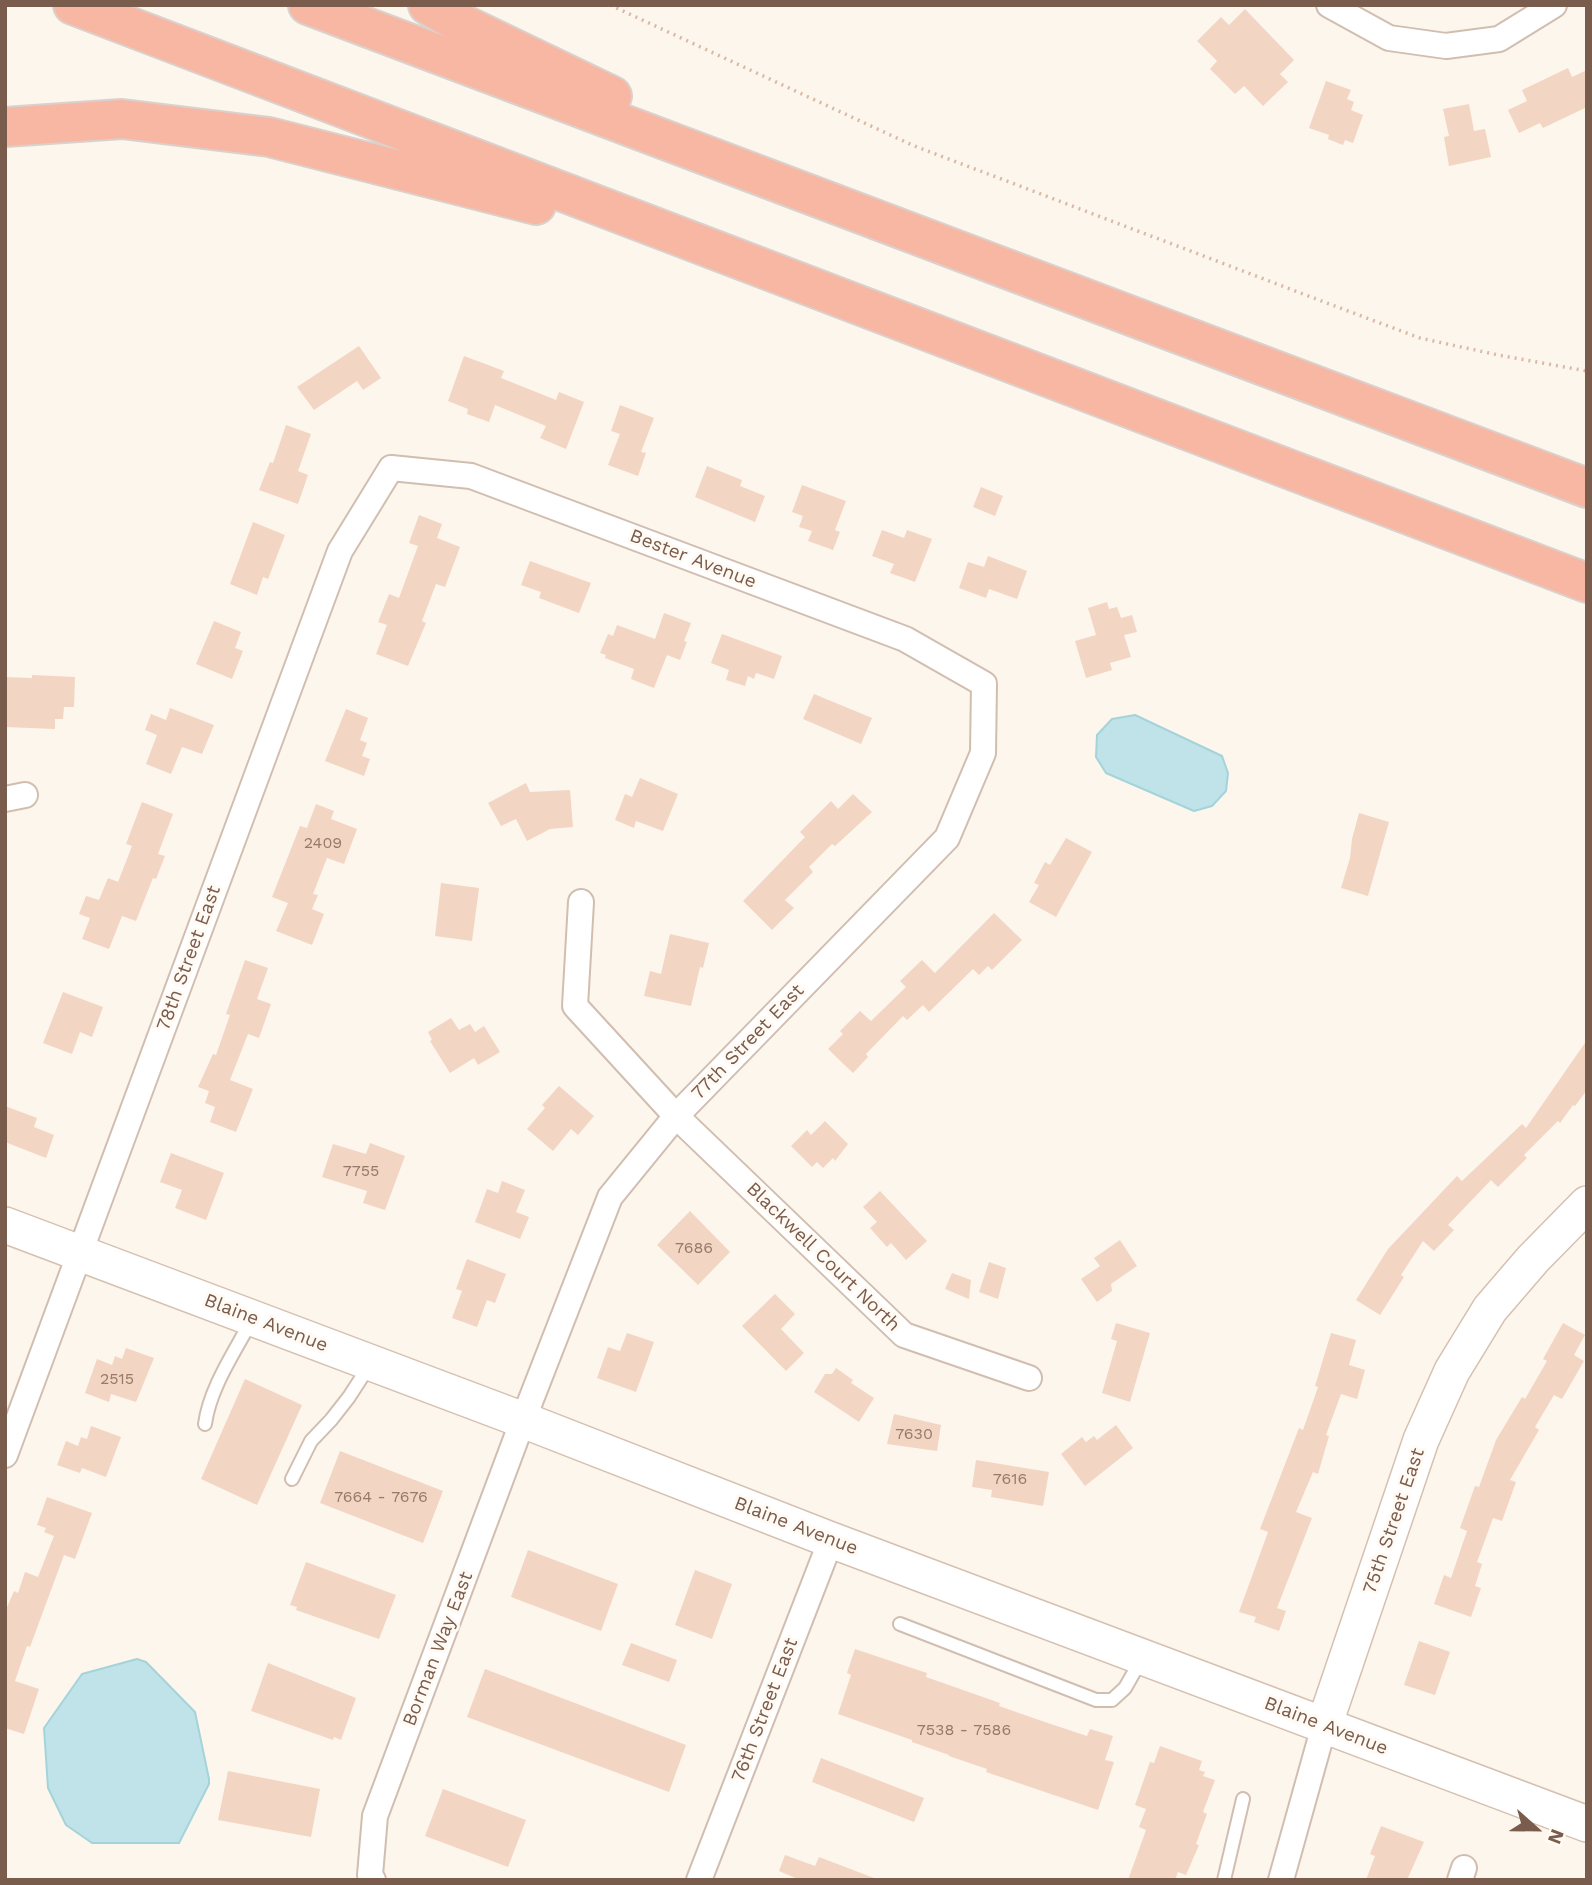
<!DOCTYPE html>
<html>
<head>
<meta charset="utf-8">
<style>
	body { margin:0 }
	#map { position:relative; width:1592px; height:1885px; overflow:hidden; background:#fdf6ec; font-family:"Work Sans",sans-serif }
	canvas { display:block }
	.frame { position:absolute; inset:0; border:7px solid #7a5c4d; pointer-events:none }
	.north { position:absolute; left:1501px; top:1794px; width:70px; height:70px; -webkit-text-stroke:5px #fffaf3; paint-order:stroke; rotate:111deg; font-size:19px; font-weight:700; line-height:28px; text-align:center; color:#7a5c4d }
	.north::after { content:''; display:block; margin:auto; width:24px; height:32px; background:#7a5c4d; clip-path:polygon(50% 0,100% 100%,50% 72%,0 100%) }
</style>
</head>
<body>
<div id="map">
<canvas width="1592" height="1885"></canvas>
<div class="frame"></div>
<div class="north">N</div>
</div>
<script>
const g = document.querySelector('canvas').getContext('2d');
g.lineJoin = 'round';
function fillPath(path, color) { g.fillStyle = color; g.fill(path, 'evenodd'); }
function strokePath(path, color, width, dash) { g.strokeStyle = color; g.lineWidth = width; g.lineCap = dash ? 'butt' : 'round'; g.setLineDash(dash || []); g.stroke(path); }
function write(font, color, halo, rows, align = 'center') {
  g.font = font + ' "Work Sans",sans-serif'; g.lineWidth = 6; g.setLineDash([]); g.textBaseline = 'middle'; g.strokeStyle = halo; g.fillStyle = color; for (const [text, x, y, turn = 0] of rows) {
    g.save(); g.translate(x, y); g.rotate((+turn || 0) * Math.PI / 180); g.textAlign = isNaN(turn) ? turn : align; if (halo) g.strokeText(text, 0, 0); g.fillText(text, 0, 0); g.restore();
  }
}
const water = new Path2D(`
	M1135,715l87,41 6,17 -2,18 -14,15 -18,5 -88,-38 -10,-16 1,-22 15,-16z
	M137,1659l9,3 49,50 14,67v5l-30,59h-87l-26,-18 -18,-37 -4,-60 38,-54z`);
fillPath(water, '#bfe3e8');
strokePath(water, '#a5d3da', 2);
fillPath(new Path2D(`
	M1245,9l49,51 -14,14 8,8 -25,24 -19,-20 -9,8 -25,-25 7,-8 -20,-20 24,-24 8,8z
	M1568,68l4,9 15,-7v37l-44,21 -3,-5 -21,10 -11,-23 19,-9 -5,-11z
	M1326,81l25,9 -4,9 7,3 -3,8 12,5 -10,28 -8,-3 -2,5 -15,-6 1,-4 -20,-7z
	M1469,104l5,27 11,-2 6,28 -42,9 -5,-29 5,-1 -6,-27z
	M359,346l22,32 -18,12 -6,-9 -43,29 -17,-23z
	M464,356l40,15 -3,7 55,22 3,-8 25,10 -18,47 -26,-11 6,-12 -51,-21 -6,17 -22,-8 1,-5 -20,-8z
	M620,405l34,13 -13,34 5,1 -8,23 -30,-11 12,-31 -9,-3z
	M286,425l25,9 -13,37 10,4 -10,29 -39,-14 11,-28 3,1z
	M707,466l35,14 -2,6 25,10 -10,26 -60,-25z
	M802,485l44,16 -11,29 5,2 -7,18 -25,-9 4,-10 -13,-4 4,-11 -11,-4z
	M981,487l22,9 -8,20 -22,-9z
	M419,515l23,9 -5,14 23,9 -15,40 -9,-3 -14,37 4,2 -18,43 -32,-12 11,-29 -9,-3 11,-28 10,4 19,-52 -9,-3z
	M253,522l32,13 -17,44 -5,-2 -6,18 -27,-11z
	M882,530l22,8 3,-8 25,9 -17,43 -25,-9 4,-9 -22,-8z
	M988,556l39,15 -10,28 -28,-10 -3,9 -27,-10 9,-26 16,5z
	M530,561l61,22 -12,30 -40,-15 2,-6 -20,-7z
	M1107,602l2,7 8,-2 4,11 11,-3 5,17 -13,3 7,22 -21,6 2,7 -26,8 -11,-37 21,-6 -8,-27z
	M664,613l27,10 -7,18 3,1 -7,18 -13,-5 -13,33 -23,-9 3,-10 -29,-11 1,-3 -6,-2 8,-19 5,2 4,-11 38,14z
	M214,621l27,11 -6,16 8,3 -11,28 -36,-15z
	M722,634l60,22 -8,23 -18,-6 -2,6 -6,-3 -3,10 -19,-6 3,-10 -18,-7z
	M32,675l43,2 -1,30h-10l-1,12h-8v10l-50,-2v-50l27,1z
	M814,694l58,24 -11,26 -58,-25z
	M170,708l44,17 -12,29 -20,-7 -11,27 -25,-10 11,-29 -12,-5 6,-16 15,6z
	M346,709l22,9 -8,22 7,3 -5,13 8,3 -6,17 -39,-15z
	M640,778l38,16 -15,37 -27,-10 -2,7 -19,-8 10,-26 7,3z
	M526,783l4,9 40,-2 3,37 -23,2 -23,12 -11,-22 -15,7 -13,-23z
	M853,794l19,18 -37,34 -3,-2 -23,23 4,5 -28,28 9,8 -22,22 -29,-29 62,-64 -5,-5 31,-31 7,8z
	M142,802l31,12 -15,40 7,2 -9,23 -3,-1 -17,43 -14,-5 -13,33 -27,-10 8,-21 -11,-4 7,-18 13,4 9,-22 10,4 14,-36 -6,-2z
	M316,804l18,7 -3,8 26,10 -13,35 -17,-6 -14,36 5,1 -6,14 12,5 -12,31 -36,-14 12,-28 -16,-6 28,-71 7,2z
	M1359,813l30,9 -21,74 -27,-8 9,-30 2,-19z
	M1066,838l26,14 -36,65 -27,-15 10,-17 -5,-2 11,-21 5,3z
	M441,883l38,5 -7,53 -37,-5z
	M994,913l28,27 -30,30 -4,-4 -9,9 -6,-6 -44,43 -6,-7 -16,15 -4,-4 -37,38 2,3 -15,16 -25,-24 15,-15 -3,-3 20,-20 11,10 35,-34 -6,-6 22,-21 13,13z
	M670,934l39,9 -6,25 -3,-1 -9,39 -47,-10 6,-25 11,3z
	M245,960l23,8 -11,31 14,5 -12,34 -11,-4 -18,46 23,9 -17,43 -26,-10 5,-15 -10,-4 4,-12 -11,-4 15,-33 3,1 14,-40 -4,-1z
	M63,992l40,15 -11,30 -12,-5 -8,22 -29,-11z
	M451,1018l8,12 11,-6 5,8 9,-6 16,26 -22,13 -4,-7 -24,15 -20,-32 2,-1 -4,-8z
	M1587,1040v50l-12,16 -2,-1 -13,18 -2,-2 -34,34 3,3 -29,29 -7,-7 -43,45 6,5 -20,21 -11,-10 -22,34 3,2 -24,38 -24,-15 32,-51 69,-73 5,5 60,-57 4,4z
	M559,1086l35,30 -16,19 -7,-6 -18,22 -26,-22 18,-21 -3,-3z
	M5,1106l32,12 -3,9 20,8 -8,23 -41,-16z
	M825,1121l23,23 -13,17 -2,-3 -10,10 -6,-6 -5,5 -21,-21 16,-16 4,5z
	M370,1143l35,13 -20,54 -22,-7 4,-12 -45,-14 11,-33 33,10z
	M171,1153l53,20 -18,47 -31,-12 7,-18 -22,-8z
	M502,1181l23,9 -9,22 13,5 -9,22 -45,-17 12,-33 11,4z
	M880,1191l47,50 -21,19 -15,-17 -4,4 -17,-19 7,-6 -14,-15z
	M690,1211l40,41 -32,33 -41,-40z
	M1120,1240l17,26 -26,18 1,7 -15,11 -16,-23 19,-13 -6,-8z
	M467,1259l39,15 -11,29 -8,-3 -10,27 -25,-9 10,-27 -6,-2z
	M989,1262l17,6 -8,31 -19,-7z
	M952,1273l19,7 -2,19 -24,-10z
	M775,1294l20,20 -14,15 23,24 -18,18 -44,-45z
	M1116,1323l34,10 -20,69 -28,-9 15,-52 -6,-2z
	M1563,1323l22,12 -11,20 10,6 -22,38 -8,-4 -19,32 4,3 -29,50 6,2 -14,39 -9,-3 -16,44 5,2 -7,22 6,2 -10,29 -37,-13 10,-29 7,3 16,-47 -7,-3 15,-42 4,1 17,-47 26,-43 3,2 22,-38 -4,-2z
	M627,1333l27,9 -18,50 -39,-14 11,-31 12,4z
	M1331,1333l25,7 -7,25 16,5 -8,29 -16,-5 -15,41 3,1 -11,38 -5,-2 -17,40 16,6 -35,90 9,3 -7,20 -25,-9 2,-5 -17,-5 29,-80 -8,-3 39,-101 4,2 15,-43 -3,-1z
	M126,1348l28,10 -18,44 -25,-8 -2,8 -24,-9 12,-34 15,6 3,-9 7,3z
	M836,1368l17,12 -2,3 23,15 -15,24 -45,-30 11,-18h7z
	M245,1379l57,26 -45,100 -56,-26z
	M894,1414l47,11 -4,26 -50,-7z
	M1116,1425l17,23 -48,38 -24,-32 21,-17 4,5 8,-6 3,4z
	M91,1426l30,11 -15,40 -24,-9 -2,5 -23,-8 9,-24 12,5 3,-9 6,2z
	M340,1451l103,40 -20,52 -103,-40z
	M976,1460l73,12 -6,34 -52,-9 1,-7 -20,-3z
	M47,1497l45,16 -17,46 -11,-4 -34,92 -3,-1 -12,35 24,8 -15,45 -19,-6v-116l9,-21 4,2 7,-21 13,5 16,-41 -10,-4 2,-4 -9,-3z
	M528,1550l90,34 -17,47 -90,-34z
	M306,1562l90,33 -17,44 -83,-29 1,-3 -7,-2z
	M695,1570l37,14 -20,55 -37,-14z
	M1419,1641l31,11 -15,43 -31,-10z
	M631,1643l46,17 -8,22 -47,-17z
	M855,1649l72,24 -1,4 74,26 -1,3 37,13 51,17 3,-7 23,7 -8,24 9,2 -16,48 -112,-38 1,-3 -38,-13v-1l-37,-13v-2l-74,-26 13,-39 -4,-2z
	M268,1663l88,35 -15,42 -7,-3 -1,3 -82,-29z
	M485,1669l201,76 -17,47 -202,-75z
	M1160,1746l42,15 -3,9 6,2 -2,4 12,4 -12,32 4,2 -11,30 3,1 -13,30 -8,-3 -3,8h-47l18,-50 -7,-3 7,-18 -11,-4 15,-43 4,1z
	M821,1758l103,40 -10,24 -102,-40z
	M228,1771l92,18 -9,48 -93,-17z
	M443,1789l83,31 -18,47 -83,-31z
	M1381,1826l43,16 -17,38h-41l9,-24 -5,-2z
	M785,1855l30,11 4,-9 55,21 -1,2h-73l-21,-9z`), '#f3d5c3');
const lane = new Path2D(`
	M205,1424c5,-37 30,-72 47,-105
	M292,1479l19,-38 20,-21 18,-23 20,-31
	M900,1624l196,76h16l13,-12 16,-28
	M1224,1880l19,-81`);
const street = new Path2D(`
	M1329,5l60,33 57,8 53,-7 55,-34
	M5,799l20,-4
	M581,902l-6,104 101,110 228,219 125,43
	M5,1455l335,-904 51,-83 80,8 434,163 79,45 -1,69 -36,85 -271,278 -66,81 -87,223 -148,396 -5,59 3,5
	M699,1880l132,-340
	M1281,1880l43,-154
	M1460,1880l4,-12`);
const secondary = new Path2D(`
	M5,1225l518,195 308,120 756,284
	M1324,1726l97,-286 31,-69 38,-62 43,-50 54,-55`);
const highway = new Path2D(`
	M73,5l1514,578
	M308,5l1279,483
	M428,5l30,17 154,74
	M5,127l117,-8 147,18 267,68`);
strokePath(lane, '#d1beb0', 16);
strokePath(street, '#d1beb0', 28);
strokePath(secondary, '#d6c0b0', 38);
strokePath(highway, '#dad1cd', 42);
strokePath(new Path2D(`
	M610,5l302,140 436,166 72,27 78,17 89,16`), '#d9b8a5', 3.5, [2, 5]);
strokePath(lane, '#fff', 12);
strokePath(street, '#fff', 24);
strokePath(secondary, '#fff', 35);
strokePath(highway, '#f7b7a3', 38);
write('16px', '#987a6a', null, [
	["2409",323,843],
	["7755",361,1171],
	["7686",694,1248],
	["2515",117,1379],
	["7630",914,1434],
	["7616",1010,1479],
	["7664 - 7676",381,1497],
	["7538 - 7586",964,1730]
]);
write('19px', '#7a5c4d', '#fffaf3', [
	["Bester Avenue",693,559,21],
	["78th Street East",189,958,-70],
	["77th Street East",748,1042,-46],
	["Blackwell Court North",823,1257,44],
	["Blaine Avenue",266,1323,21],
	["75th Street East",1394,1521,-71],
	["Blaine Avenue",796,1526,21],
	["Borman Way East",438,1649,-69],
	["76th Street East",765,1710,-69],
	["Blaine Avenue",1326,1726,21]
]);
</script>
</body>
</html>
